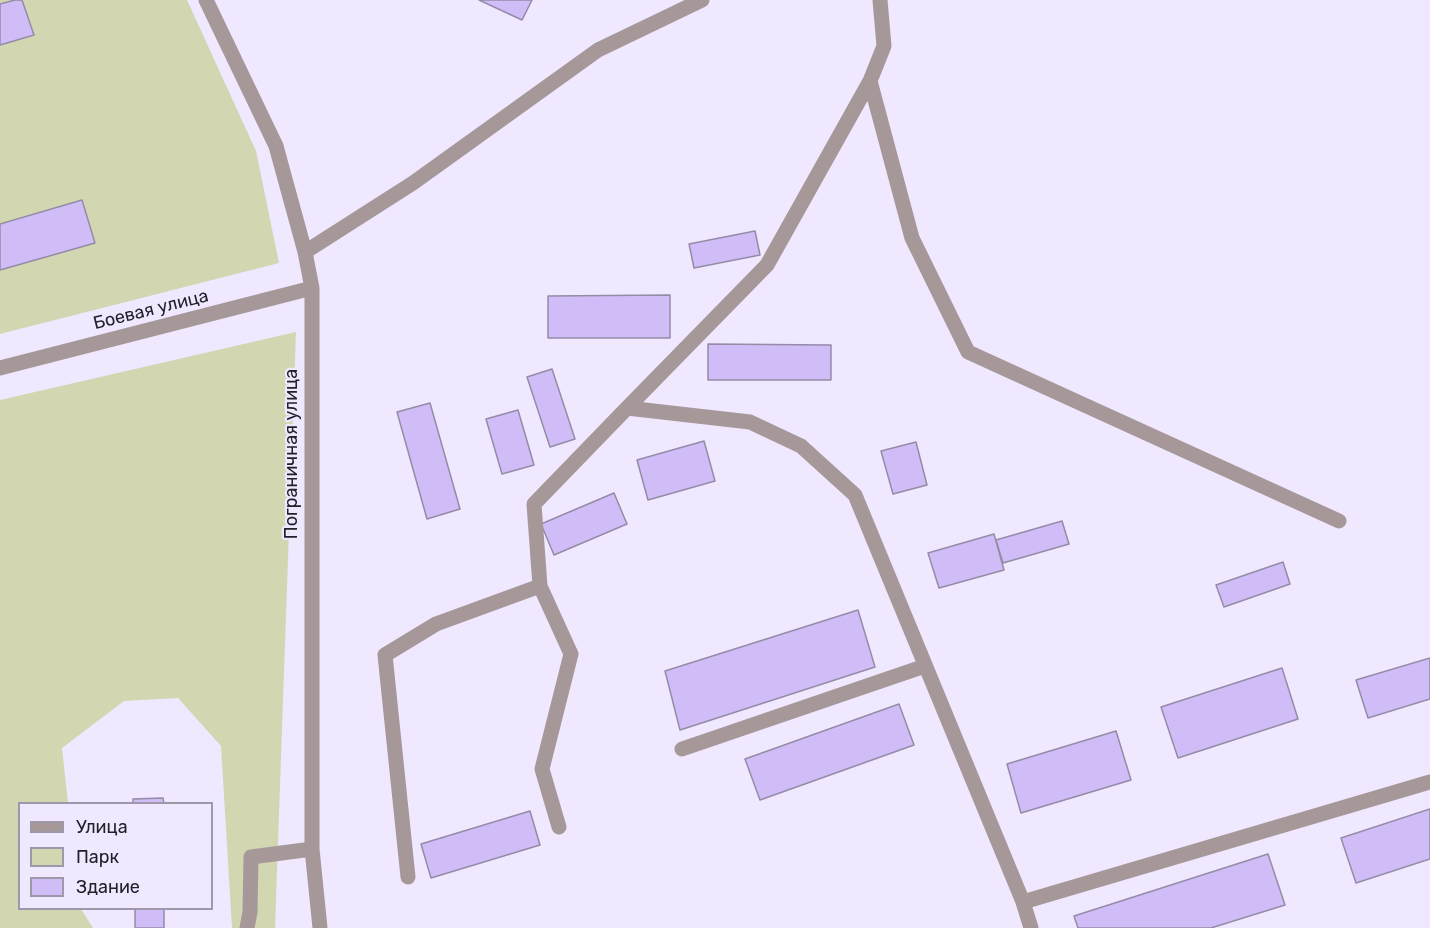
<!DOCTYPE html>
<html>
<head>
<meta charset="utf-8">
<style>
	body { margin:0 }
	#map { position:relative; width:1430px; height:928px; overflow:hidden; background:#efe8ff; font-family:Rubik,sans-serif }
	canvas { display:block }
	.legend { position:absolute; left:18px; top:802px; width:195px; height:108px; box-sizing:border-box; background:#efe8ff; border:2px solid #9d98aa; margin:0; padding:8px 10px; list-style:none; font-size:18px; color:#23202a }
	.legend li { display:flex; align-items:center; gap:12px; height:30px }
	.legend b { width:30px; border:2px solid #9d98aa }
</style>
</head>
<body>
<div id="map">
<canvas width="1430" height="928"></canvas>
<ul class="legend">
<li><b style="height:8px;background:#a69899"></b>Улица</li>
<li><b style="height:16px;background:#d2d7b2"></b>Парк</li>
<li><b style="height:16px;background:#d0bdf8"></b>Здание</li>
</ul>
</div>
<script>
const g = document.querySelector('canvas').getContext('2d');
g.lineJoin = 'round';
function fillPath(path, color) { g.fillStyle = color; g.fill(path, 'evenodd'); }
function strokePath(path, color, width, dash) { g.strokeStyle = color; g.lineWidth = width; g.lineCap = dash ? 'butt' : 'round'; g.setLineDash(dash || []); g.stroke(path); }
function write(font, color, halo, rows, align = 'center') {
  g.font = font + ' Rubik,sans-serif'; g.lineWidth = 4.5; g.setLineDash([]); g.textBaseline = 'middle'; g.strokeStyle = halo; g.fillStyle = color; for (const [text, x, y, turn = 0] of rows) {
    g.save(); g.translate(x, y); g.rotate((+turn || 0) * Math.PI / 180); g.textAlign = isNaN(turn) ? turn : align; if (halo) g.strokeText(text, 0, 0); g.fillText(text, 0, 0); g.restore();
  }
}
fillPath(new Path2D(`
	M0,0h187l69,151 23,112 -279,71z
	M296,332l-21,596h-43l-11,-182 -43,-48 -54,3 -62,47 6,55 -48,1v104l61,1 12,19h-93v-528z`), '#d2d7b2');
const building = new Path2D(`
	M15,0h7l12,35 -34,10v-41z
	M479,0h53l-10,20z
	M82,200l13,43 -95,27v-46z
	M755,231l5,24 -66,13 -5,-24z
	M670,295v43h-122v-42z
	M708,344l123,1v35h-123z
	M552,369l23,70 -25,8 -23,-70z
	M430,403l30,106 -33,10 -30,-107z
	M518,410l16,55 -32,9 -16,-55z
	M704,441l11,40 -67,19 -11,-40z
	M916,442l11,43 -34,9 -12,-43z
	M614,493l13,31 -73,31 -13,-31z
	M1062,521l7,23 -66,19 -7,-23z
	M994,534l10,36 -65,18 -11,-35z
	M1283,562l7,22 -66,23 -8,-22z
	M858,610l17,57 -195,63 -15,-59z
	M1430,658v41l-62,19 -12,-38z
	M1282,668l16,51 -120,39 -17,-51z
	M899,704l15,41 -154,55 -15,-41z
	M1116,731l15,49 -110,33 -14,-49z
	M163,798l1,6h-31v-5z
	M1430,809v50l-74,24 -15,-45z
	M530,811l10,34 -109,33 -10,-34z
	M1268,854l17,51 -74,23h-133l-4,-12z
	M135,908h29v20h-29z`);
fillPath(building, '#d0bdf8');
strokePath(building, '#948ca6', 1.5);
strokePath(new Path2D(`
	M206,0l70,146 29,106 7,36v561l8,79
	M880,0l4,46 -14,35 42,157 56,114 371,169
	M305,252l108,-69 185,-133 104,-50
	M0,368l312,-80
	M627,408l140,-143 103,-184
	M682,749l243,-83
	M559,827l-17,-58 29,-115 -31,-68 -6,-82 93,-96 123,14 51,24 54,49 168,407 8,26
	M408,877l-23,-222 51,-31 104,-38
	M1023,902l407,-120
	M247,928l3,-16 1,-55 61,-8`), '#a69899', 15);
write('18px', '#23202a', '#efe8ff', [
	["Боевая улица",151,310,-14],
	["Пограничная улица",292,454,-90]
]);
</script>
</body>
</html>
